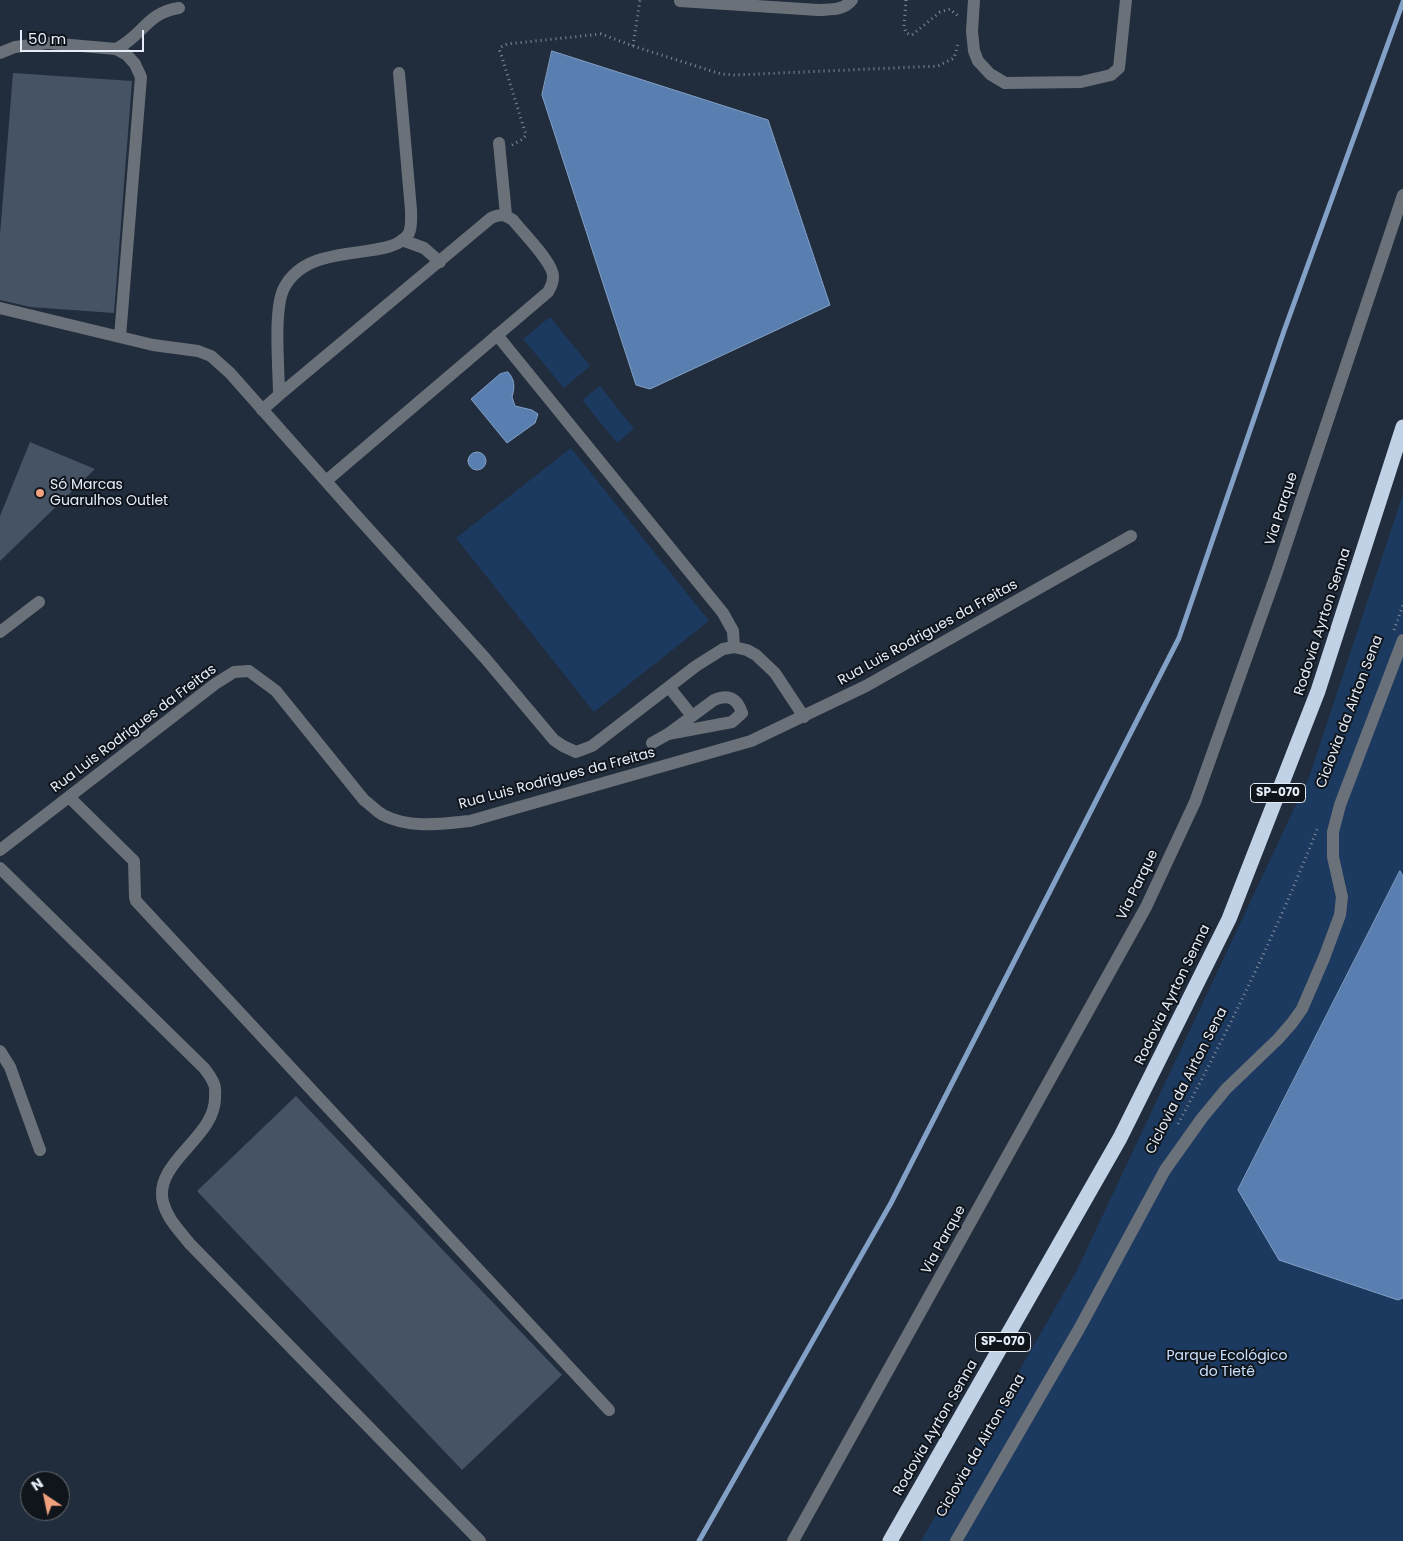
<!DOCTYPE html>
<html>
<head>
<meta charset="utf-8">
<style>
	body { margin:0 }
	#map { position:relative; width:1403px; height:1541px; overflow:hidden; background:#212d3c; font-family:Poppins,sans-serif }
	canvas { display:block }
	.north { position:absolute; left:20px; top:1471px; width:50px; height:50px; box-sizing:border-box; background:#0f151b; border:1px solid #656b73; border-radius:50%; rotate:326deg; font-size:14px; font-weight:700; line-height:20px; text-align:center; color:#e6edf8 }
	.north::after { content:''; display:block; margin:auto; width:18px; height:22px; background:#f1a17d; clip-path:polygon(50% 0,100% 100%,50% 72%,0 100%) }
	.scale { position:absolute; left:20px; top:30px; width:124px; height:22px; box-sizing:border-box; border:2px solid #e6edf8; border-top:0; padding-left:6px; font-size:15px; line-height:18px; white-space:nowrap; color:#e6edf8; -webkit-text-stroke:4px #0f151b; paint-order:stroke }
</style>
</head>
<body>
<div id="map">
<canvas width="1403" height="1541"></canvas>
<div class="north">N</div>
<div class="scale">50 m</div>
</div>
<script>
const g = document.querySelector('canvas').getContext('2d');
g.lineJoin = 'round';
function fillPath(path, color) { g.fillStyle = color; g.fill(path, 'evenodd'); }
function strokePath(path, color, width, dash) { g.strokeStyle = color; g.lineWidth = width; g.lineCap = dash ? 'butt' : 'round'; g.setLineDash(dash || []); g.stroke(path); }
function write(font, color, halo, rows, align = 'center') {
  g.font = font + ' Poppins,sans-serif'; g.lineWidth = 4; g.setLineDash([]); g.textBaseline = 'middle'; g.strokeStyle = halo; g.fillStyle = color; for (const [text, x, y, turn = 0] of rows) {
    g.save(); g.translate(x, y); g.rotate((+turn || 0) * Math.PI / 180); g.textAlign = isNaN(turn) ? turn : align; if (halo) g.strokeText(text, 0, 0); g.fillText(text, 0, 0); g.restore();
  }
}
fillPath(new Path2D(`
	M550,317l40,49 -26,22 -41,-49z
	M600,386l34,43 -17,14 -35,-43z
	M571,448l138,173 -115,91 -138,-174z
	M1403,494v1047h-482l156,-271 232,-493z`), '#1c395f');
const water = new Path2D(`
	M552,51l216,69 62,185 -180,84 -14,-4 -94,-290z
	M508,372c7,8 7,15 4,25l3,9 17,4 6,4 -3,9 -28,20 -36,-44 29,-25z
	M468 461a9 9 0 1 1 18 0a9 9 0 1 1-18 0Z
	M1400,871l3,5v422l-5,2 -119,-40 -41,-70z`);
fillPath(water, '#587fb0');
strokePath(water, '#83a0c6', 1);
strokePath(new Path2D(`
	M699,1541l192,-338 288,-565 105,-307 119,-329`), '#83a0c6', 5);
fillPath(new Path2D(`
	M13,73l119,8 -18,232 -84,-6 -30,-7v-65z
	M30,442l65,27 -95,92v-45z
	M296,1096l266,279 -100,95 -265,-279z`), '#465364');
strokePath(new Path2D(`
	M906,0l-2,26 2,7 6,2 28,-23 10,-3 8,7
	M633,46l88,28 14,1 203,-9 16,-8 4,-14
	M512,145l11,-6 3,-4 -26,-84 1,-4 6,-3 94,-10 32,12 7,-46
	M1394,630l9,-25
	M1178,1124c52,-97 100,-195 140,-297`), '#828b98', 3, [1, 4]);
strokePath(new Path2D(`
	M974,0l-2,31 2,20 4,10 12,13 15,9 76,-1 30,-7 8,-7 7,-68
	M680,1l138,9c13,-1 25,1 34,-10
	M116,49c28,-14 30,-36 63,-41
	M0,53l15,-6 33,-4 68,6 11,6 8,9 6,13 -21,260
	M499,143l7,72
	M402,240l22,8 16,14
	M0,308l153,37 45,6 13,5 19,17 125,141 130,144 69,82 9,6 13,6 16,-6 104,-80 27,-17 11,-2 13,3 9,5 19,18 29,44
	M497,335l226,278 10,18 1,16
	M279,395l212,-177c9,-4 13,-4 22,2 9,12 41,43 40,57 0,6 -2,10 -5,15l-222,189
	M262,410l17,-15c0,-25 -6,-86 5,-107 26,-50 107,-24 125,-55 3,-7 2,-16 2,-23l-12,-137
	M0,632l39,-30
	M669,687l23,29
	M652,743l16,-9 46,-34c15,-6 23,-2 28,13l-10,9 -64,12
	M69,797l65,64 1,36 1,4 473,509
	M0,850l215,-166 19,-12 15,-1 27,20 88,109c6,4 12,11 19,15 27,14 58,9 87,6l281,-80 115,-55 265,-150
	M0,868l204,200c4,5 8,11 10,16 2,4 1,8 1,12 2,41 -62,66 -52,106 4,17 17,29 27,42l290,297
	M0,1051l10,16 30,83
	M793,1541l353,-634 49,-105 82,-230 126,-377
	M956,1541l123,-212 86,-159 37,-52 24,-29 52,-50 14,-16 10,-14 22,-51 16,-43 2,-18 -9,-40v-25l7,-27 63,-165`), '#6b7179', 12);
strokePath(new Path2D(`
	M890,1541l230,-403 109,-219 89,-228 85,-264`), '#c2d2e6', 15);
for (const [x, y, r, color] of [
	[40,493,5,"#f1a17d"]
]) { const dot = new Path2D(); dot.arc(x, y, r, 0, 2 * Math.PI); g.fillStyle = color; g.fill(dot); strokePath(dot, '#0f151b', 2); }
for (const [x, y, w] of [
	[1278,793,55],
	[1003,1342,55]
]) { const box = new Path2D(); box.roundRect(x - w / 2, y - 9.5, w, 19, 4); g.fillStyle = '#0f151b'; g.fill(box); strokePath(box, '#e6edf8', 1); }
write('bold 12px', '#e6edf8', null, [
	["SP-070",1278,793],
	["SP-070",1003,1342]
]);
write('14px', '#e6edf8', '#0f151b', [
	["Só Marcas",50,485],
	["Guarulhos Outlet",50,501]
], 'left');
write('14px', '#e6edf8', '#0f151b', [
	["Via Parque",1282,509,-72],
	["Rodovia Ayrton Senna",1323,622,-72],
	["Rua Luis Rodrigues da Freitas",928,633,-29],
	["Ciclovia da Airton Sena",1350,712,-69],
	["Rua Luis Rodrigues da Freitas",134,729,-37],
	["Rua Luis Rodrigues da Freitas",557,779,-15],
	["Via Parque",1138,885,-64],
	["Rodovia Ayrton Senna",1173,995,-64],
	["Ciclovia da Airton Sena",1187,1081,-63],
	["Via Parque",944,1240,-61],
	["Rodovia Ayrton Senna",936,1428,-60],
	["Ciclovia da Airton Sena",981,1446,-60]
]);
write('14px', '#cbe1ff', '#0f151b', [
	["Parque Ecológico",1227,1356],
	["do Tietê",1227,1372]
]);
</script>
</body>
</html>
